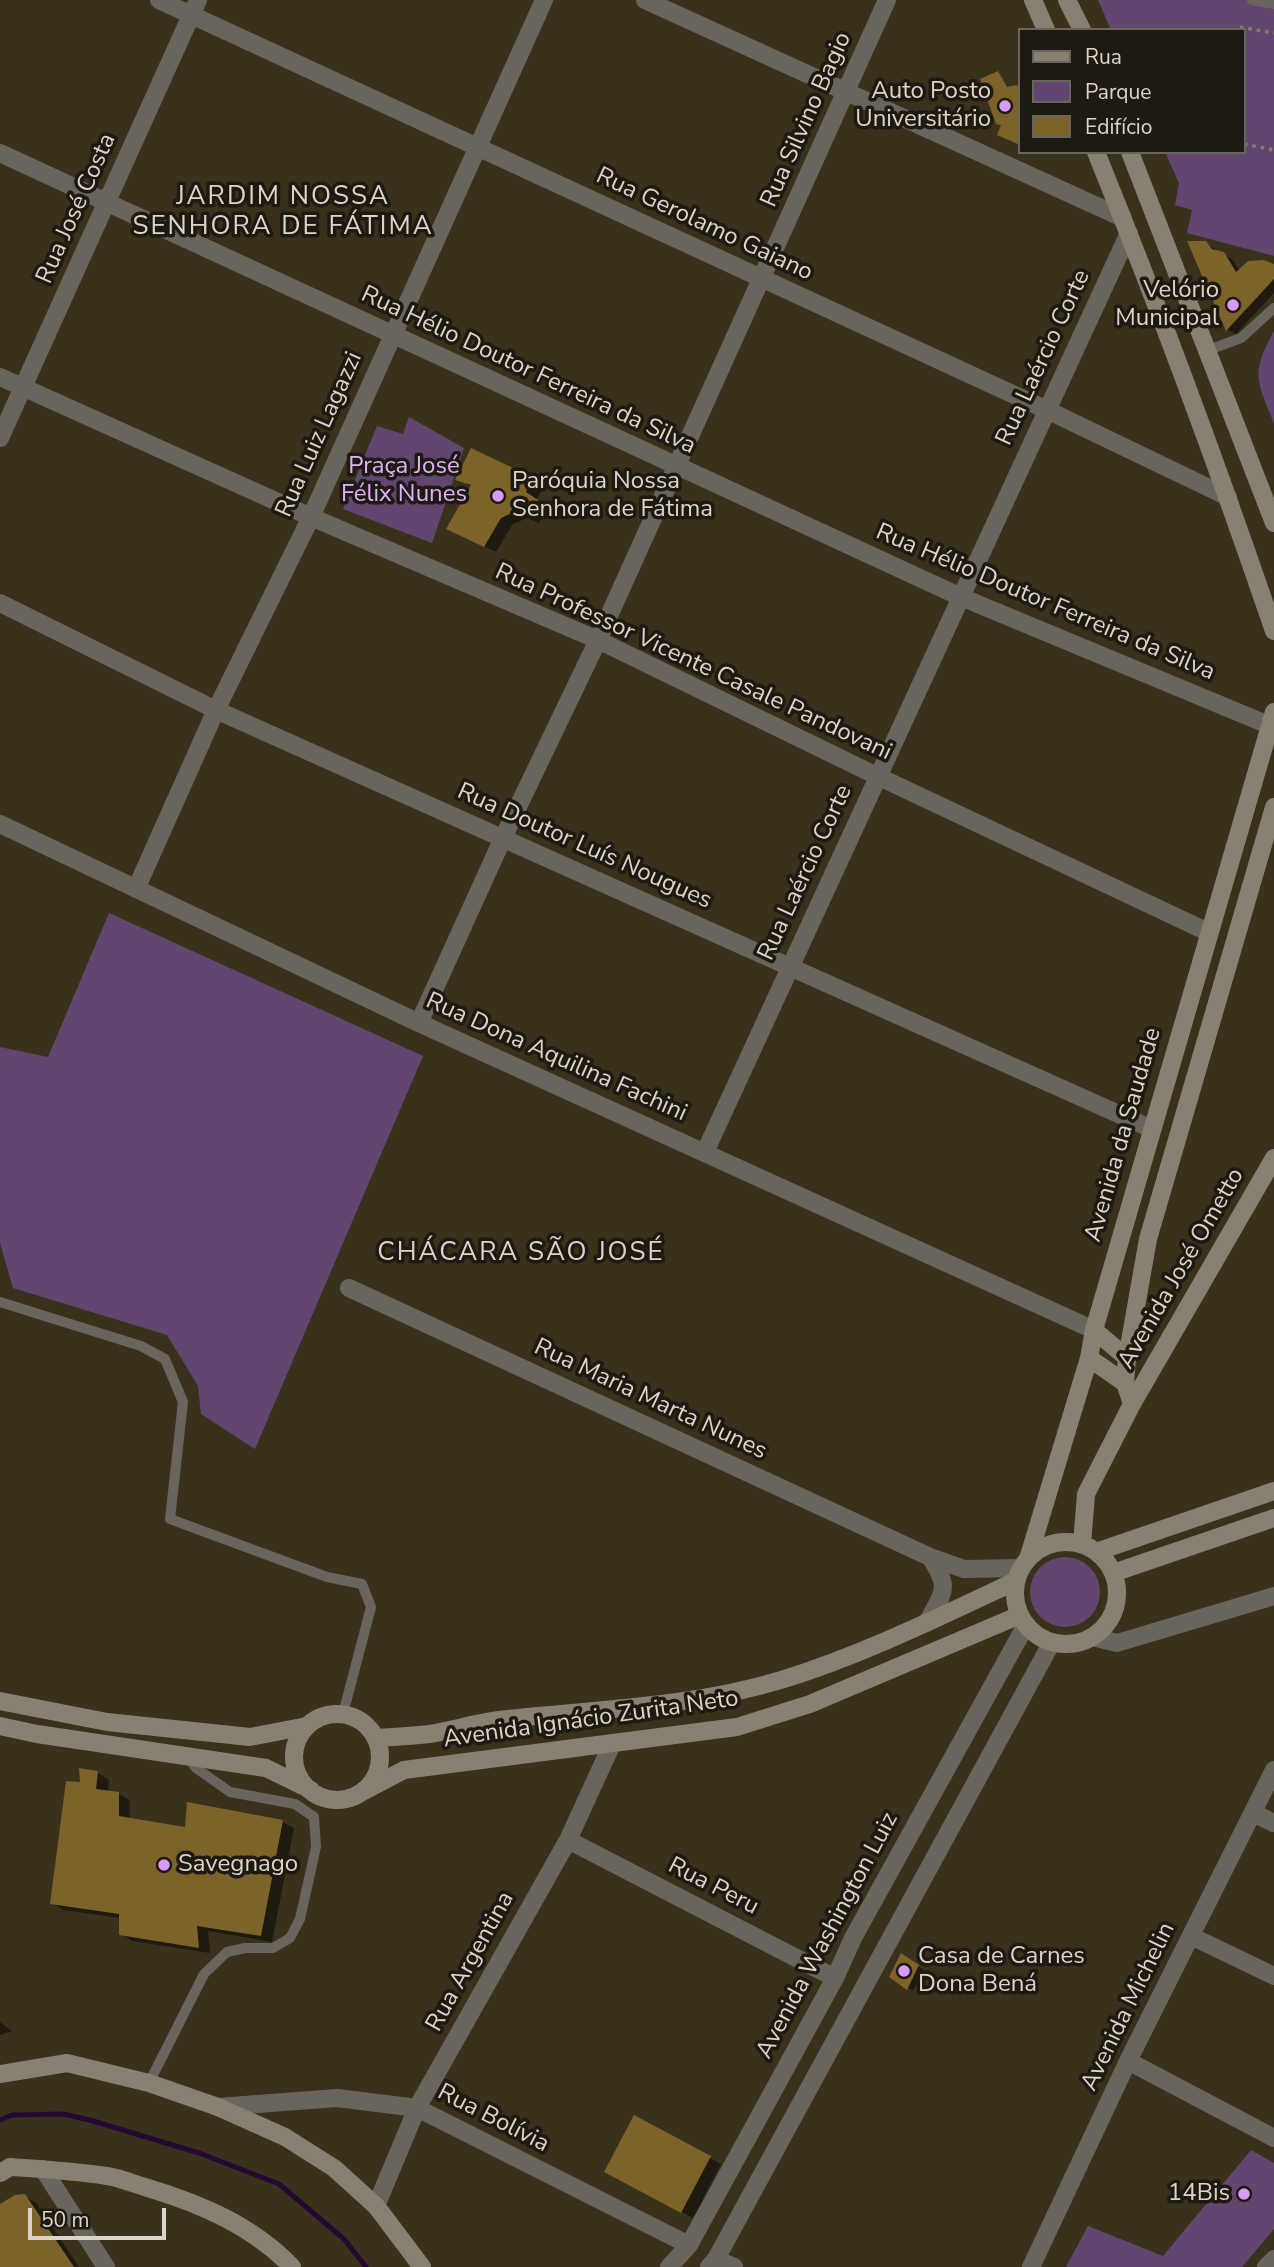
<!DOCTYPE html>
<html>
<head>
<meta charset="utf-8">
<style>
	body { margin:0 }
	#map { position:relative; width:1274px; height:2267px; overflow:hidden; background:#3a311d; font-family:"Nunito Sans",sans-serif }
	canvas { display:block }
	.legend { position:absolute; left:1018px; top:28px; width:228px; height:126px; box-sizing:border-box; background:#1e1a11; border:2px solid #6a655b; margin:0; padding:9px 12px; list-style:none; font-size:21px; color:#dbd5c9 }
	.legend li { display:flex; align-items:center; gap:14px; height:35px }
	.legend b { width:35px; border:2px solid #6a655b }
	.scale { position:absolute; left:28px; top:2208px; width:138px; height:32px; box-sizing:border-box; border:4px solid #dbd5c9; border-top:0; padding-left:9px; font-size:21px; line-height:24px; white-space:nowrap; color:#dbd5c9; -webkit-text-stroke:5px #1e1a11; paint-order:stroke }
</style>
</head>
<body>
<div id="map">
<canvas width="1274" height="2267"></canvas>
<ul class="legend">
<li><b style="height:9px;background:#888172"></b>Rua</li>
<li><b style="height:19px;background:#614770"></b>Parque</li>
<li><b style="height:19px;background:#7c6329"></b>Edifício</li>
</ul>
<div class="scale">50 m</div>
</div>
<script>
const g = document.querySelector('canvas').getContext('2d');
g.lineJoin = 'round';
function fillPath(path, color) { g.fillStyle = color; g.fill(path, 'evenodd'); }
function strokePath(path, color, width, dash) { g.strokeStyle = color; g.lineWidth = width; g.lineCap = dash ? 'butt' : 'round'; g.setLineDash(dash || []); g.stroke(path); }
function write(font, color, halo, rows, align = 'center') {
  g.font = font + ' "Nunito Sans",sans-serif'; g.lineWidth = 7; g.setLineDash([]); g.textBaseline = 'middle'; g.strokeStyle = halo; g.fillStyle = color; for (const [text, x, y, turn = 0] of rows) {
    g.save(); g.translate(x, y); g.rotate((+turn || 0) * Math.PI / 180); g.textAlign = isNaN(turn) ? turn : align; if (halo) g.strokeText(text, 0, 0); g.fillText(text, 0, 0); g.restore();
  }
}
fillPath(new Path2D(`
	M1098,0h176v256l-87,-23 5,-23 -17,-5 4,-22 -14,-31h79v-122h-133z
	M1274,331v92c-17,-42 -24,-49 0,-92z
	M409,417l55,31 -32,95 -89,-34 34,-83 26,8z
	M109,913l314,143 -168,393 -54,-35 -3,-28 -31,-51 -154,-47 -13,-45v-196l48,10z
	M1030 1592a35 35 0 1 1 70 0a35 35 0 1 1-70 0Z
	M1251,2150l23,13v66l-32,38h-176l22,-41 75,30z`), '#614770');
fillPath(new Path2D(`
	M1206,242l12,10 14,7 8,12 34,-5v27l-38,41 -8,-4 -38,-87z
	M472,450l71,36 -6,14 11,8 -9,15 -12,-5 -14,6 -17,28 -37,-17 13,-48 -14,-8z
	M98,1773l11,7 -1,13 11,1 11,6v20l57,9 95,-7 12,6 -22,114 -64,-11 2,22 -78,-12 -11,-7v-16l-58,-8 -11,-7 29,-119z
	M902,1956l22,14 -11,21 -21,-15z
	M0,2022l12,9 -12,4z
	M710,2158l11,6 -28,54 -76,-40z
	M24,2196l12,7 43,64h-79v-61z`), '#0007');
strokePath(new Path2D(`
	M0,2120l12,-5 52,-1 29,7 106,32 80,31 65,55 22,28`), '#250832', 5);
fillPath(new Path2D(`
	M998,71l9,16 9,-2 4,3v57l-23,-10 4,-10 -5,-1 -16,-45z
	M1187,241h19l6,8 12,3 12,20 12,-11 16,-1 10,4v15l-48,52z
	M471,448l61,29 -6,15 12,8 -11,17 -13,-5 -13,6 -17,29 -38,-18 25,-44 -16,-5z
	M79,1768l19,3 -2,18 23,3v24l66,11 2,-25 96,18 -22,116 -64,-10 2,22 -80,-13v-21l-69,-10 16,-123 14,1z
	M901,1953l18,12 -12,25 -18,-13z
	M634,2115l77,41 -30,57 -77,-41z
	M25,2194l49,73h-74v-63l15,-9z`), '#7c6329');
strokePath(new Path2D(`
	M1240,27l34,6
	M1244,144l30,6`), '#857d6d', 3.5, [3.5, 5]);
strokePath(new Path2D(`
	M1252,0l22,4
	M1206,351l35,-13 33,-30
	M0,1302l141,44 24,13 18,43 -13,117 157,58 35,7 9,23 -28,107
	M149,2083l55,-109 23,-22 18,-4h28l17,-10 10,-19 16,-72 -2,-30 -19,-13 -65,-12 -34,-24 -9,-12`), '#6a655c', 10);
strokePath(new Path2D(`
	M159,0l888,410 181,87
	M645,0l478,218
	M0,153l961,444 310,129
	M0,377l311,140 287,123 279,136 331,156
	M0,438l198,-438
	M0,603l216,107 936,419
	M0,824l419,199 675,307
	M136,889l80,-179 95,-193 233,-517
	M419,1023l84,-185 95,-198 289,-640
	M705,1152l424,-919
	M349,1288l581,269 34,12 57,-1
	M927,1623c17,-33 24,-33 3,-66
	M1092,1637l25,6 157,-47
	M1253,1813l21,10
	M568,1840l267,138
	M1191,1936l83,40
	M1128,2061l146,77
	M218,2107l119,-9 80,10 272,137
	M43,2169l63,98
	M376,2206l41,-98 151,-268 44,-96
	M716,2259l18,8
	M669,2267l20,-22 146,-267 18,-40 173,-313
	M709,2267l7,-8 336,-617
	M1031,2267l97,-206 146,-291
	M1266,2267l8,-8`), '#6a655c', 18);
strokePath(new Path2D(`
	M1033,0l13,30
	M1067,0l15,30
	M1096,152c64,158 123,318 178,479
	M1130,152l144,371
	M1094,1330l33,28
	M1089,1358l36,25
	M1132,1404l142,-246
	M1015 1593a51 51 0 1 1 102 0a51 51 0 1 1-102 0Z
	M1082,1544l4,-50 46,-90 -7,-21 2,-25 21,-119 126,-432
	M1096,1552l178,-61
	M1028,1559l61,-201 5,-28 180,-618
	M1113,1573l161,-55
	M0,1701l107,21 143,15 57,-11
	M294 1757a43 43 0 1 1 86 0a43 43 0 1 1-86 0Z
	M0,1726l37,8 229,34 45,22
	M376,1738c18,-1 36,-2 53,-4 26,-4 52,-13 79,-15 91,-10 184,-12 273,-39 81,-25 158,-63 235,-99
	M364,1791l40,-21 333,-43 73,-23 210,-89
	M0,2074l67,-11 82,20 69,24 67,30 49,31 42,38 46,61
	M0,2173l10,-6c32,2 65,4 97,9 13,2 27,8 41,12 53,16 105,38 144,79`), '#888172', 18);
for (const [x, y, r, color] of [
	[1005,106,7,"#d89bf8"],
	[1233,305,7,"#d89bf8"],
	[498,496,7,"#d89bf8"],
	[164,1865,7,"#d89bf8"],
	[904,1971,7,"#d89bf8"],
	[1244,2194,7,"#d89bf8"]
]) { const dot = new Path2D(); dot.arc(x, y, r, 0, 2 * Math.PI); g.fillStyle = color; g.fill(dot); strokePath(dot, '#1e1a11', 2.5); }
write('24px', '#dbd5c9', '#1e1a11', [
	["Auto Posto",991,92],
	["Universitário",991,120],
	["Velório",1219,291],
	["Municipal",1219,319],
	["Paróquia Nossa",512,482,"left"],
	["Senhora de Fátima",512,510,"left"],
	["Savegnago",178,1865,"left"],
	["Casa de Carnes",918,1957,"left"],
	["Dona Bená",918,1985,"left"],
	["14Bis",1230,2194]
], 'right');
write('24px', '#dbd5c9', '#1e1a11', [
	["Rua Silvino Bagio",807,120,-66],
	["Rua José Costa",77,209,-66],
	["Rua Gerolamo Gaiano",704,225,25],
	["Rua Laércio Corte",1044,358,-65],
	["Rua Hélio Doutor Ferreira da Silva",528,371,25],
	["Rua Luiz Lagazzi",320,435,-66],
	["Rua Hélio Doutor Ferreira da Silva",1045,603,23],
	["Rua Professor Vicente Casale Pandovani",693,663,25],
	["Rua Doutor Luís Nougues",584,847,24],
	["Rua Laércio Corte",806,873,-65],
	["Rua Dona Aquilina Fachini",556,1058,24],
	["Avenida da Saudade",1124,1135,-74],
	["Avenida José Ometto",1182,1269,-60],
	["Rua Maria Marta Nunes",650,1400,25],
	["Avenida Ignácio Zurita Neto",591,1720,-8],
	["Rua Peru",713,1887,27],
	["Avenida Washington Luiz",828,1936,-62],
	["Rua Argentina",471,1962,-61],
	["Avenida Michelin",1129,2007,-64],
	["Rua Bolívia",493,2119,27]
]);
write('24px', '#e0b1fb', '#1e1a11', [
	["Praça José",404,467],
	["Félix Nunes",404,495]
]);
g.letterSpacing = '2px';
write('26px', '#dbd5c9', '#1e1a11', [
	["JARDIM NOSSA",283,198],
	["SENHORA DE FÁTIMA",283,228],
	["CHÁCARA SÃO JOSÉ",521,1254]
]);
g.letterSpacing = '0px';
</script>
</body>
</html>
